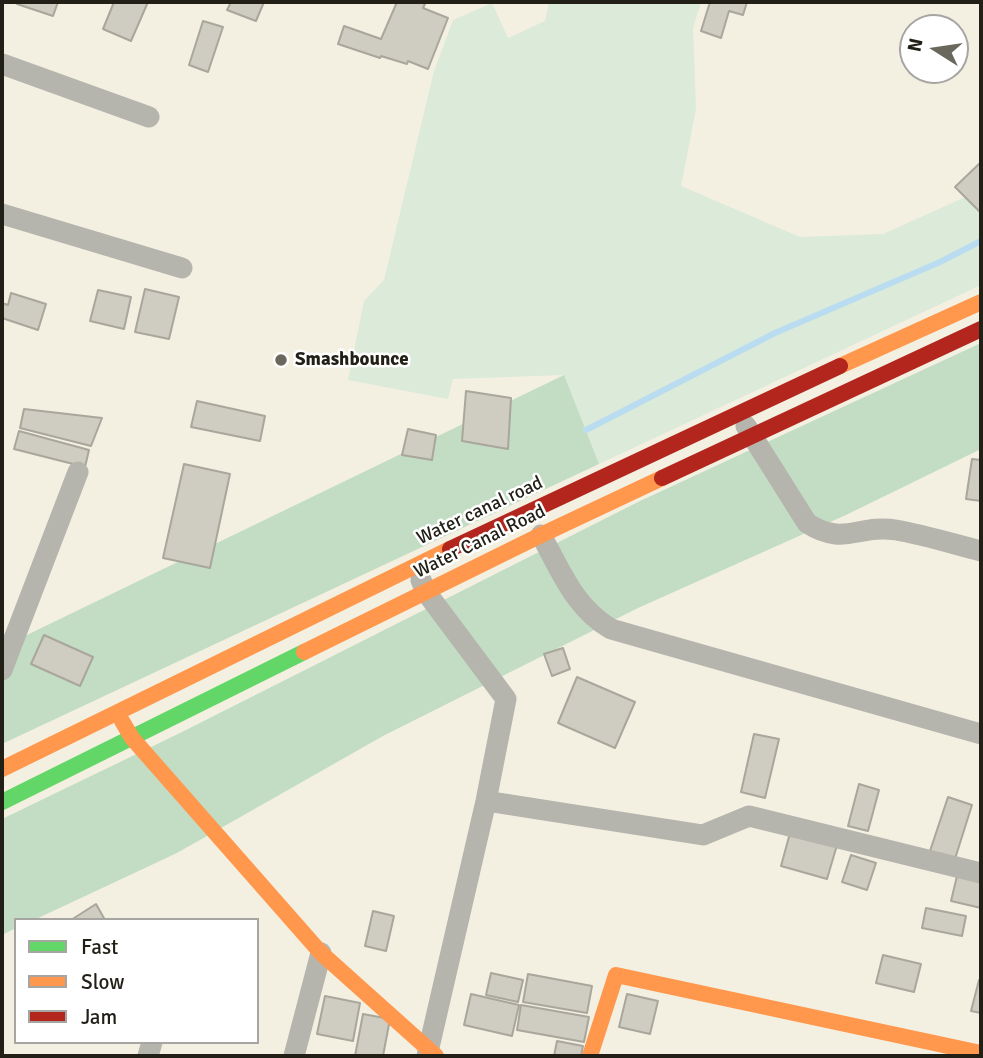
<!DOCTYPE html>
<html>
<head>
<meta charset="utf-8">
<style>
	body { margin:0 }
	#map { position:relative; width:983px; height:1058px; overflow:hidden; background:#f3f0e2; font-family:Signika,sans-serif }
	canvas { display:block }
	.frame { position:absolute; inset:0; border:4px solid #211f16; pointer-events:none }
	.legend { position:absolute; left:14px; top:918px; width:245px; height:126px; box-sizing:border-box; background:#fff; border:2px solid #a6a5a2; margin:0; padding:9px 12px; list-style:none; font-size:21px; color:#211f16 }
	.legend li { display:flex; align-items:center; gap:14px; height:35px }
	.legend b { width:35px; border:2px solid #a6a5a2 }
	.north { position:absolute; left:899px; top:14px; width:70px; height:70px; box-sizing:border-box; background:#fff; border:2px solid #a6a5a2; border-radius:50%; rotate:282deg; font-size:19px; font-weight:700; line-height:28px; text-align:center; color:#211f16 }
	.north::after { content:''; display:block; margin:auto; width:24px; height:32px; background:#6a685d; clip-path:polygon(50% 0,100% 100%,50% 72%,0 100%) }
</style>
</head>
<body>
<div id="map">
<canvas width="983" height="1058"></canvas>
<div class="frame"></div>
<ul class="legend">
<li><b style="height:9px;background:#63d668"></b>Fast</li>
<li><b style="height:9px;background:#ff974d"></b>Slow</li>
<li><b style="height:9px;background:#b3261e"></b>Jam</li>
</ul>
<div class="north">N</div>
</div>
<script>
const g = document.querySelector('canvas').getContext('2d');
g.lineJoin = 'round';
function fillPath(path, color) { g.fillStyle = color; g.fill(path, 'evenodd'); }
function strokePath(path, color, width, dash) { g.strokeStyle = color; g.lineWidth = width; g.lineCap = dash ? 'butt' : 'round'; g.setLineDash(dash || []); g.stroke(path); }
function write(font, color, halo, rows, align = 'center') {
  g.font = font + ' Signika,sans-serif'; g.lineWidth = 5; g.setLineDash([]); g.textBaseline = 'middle'; g.strokeStyle = halo; g.fillStyle = color; for (const [text, x, y, turn = 0] of rows) {
    g.save(); g.translate(x, y); g.rotate((+turn || 0) * Math.PI / 180); g.textAlign = isNaN(turn) ? turn : align; if (halo) g.strokeText(text, 0, 0); g.fillText(text, 0, 0); g.restore();
  }
}
fillPath(new Path2D(`
	M549,2h152l-8,26 3,81 -15,77 119,51 83,-3 98,-44v95l-382,179 -36,-89 -110,4 -5,20 -100,-19 16,-79 20,-21 50,-209 19,-51 39,-17 16,35 37,-17z`), '#dbead9');
fillPath(new Path2D(`
	M981,343v106l-135,66 -208,93 -255,128 -206,117 -143,67h-18v8l-14,7v-116l180,-87 458,-231z
	M564,375l35,89 -597,280v-97z`), '#c3ddc4');
strokePath(new Path2D(`
	M586,430l189,-97 165,-71 41,-21`), '#badcf0', 6);
const building = new Path2D(`
	M18,2h40l-5,14 -36,-12z
	M114,2h34l-17,39 -28,-12z
	M231,2h33l-8,19 -29,-11z
	M397,2h22l6,2 -2,4 25,10 -20,51 -20,-8 -1,3 -26,-8 -1,2 -42,-14 6,-18 37,13z
	M710,2h37l-4,13 -14,-4 -8,27 -20,-7z
	M203,21l20,6 -15,45 -19,-7z
	M981,162v51l-26,-26z
	M145,289l34,8 -10,42 -34,-7z
	M98,290l33,7 -7,32 -34,-8z
	M11,293l35,11 -8,26 -36,-12v-15l6,2z
	M466,391l45,7 -3,51 -46,-8z
	M197,401l68,15 -5,25 -69,-14z
	M24,409l78,9 -11,28 -71,-18z
	M408,429l28,6 -4,25 -30,-5z
	M19,431l70,19 -4,17 -71,-18z
	M972,459l9,1v41l-15,-2z
	M184,464l46,10 -20,94 -47,-10z
	M44,635l49,22 -13,29 -49,-22z
	M563,648l7,21 -18,7 -8,-22z
	M577,677l58,25 -20,46 -57,-25z
	M754,734l25,5 -14,59 -24,-6z
	M859,784l20,6 -11,41 -20,-5z
	M948,797l24,8 -18,57 -25,-8z
	M790,833l47,12 -10,34 -46,-13z
	M851,855l25,8 -9,27 -25,-8z
	M957,876l24,6v26l-30,-7z
	M96,904l9,16h-34z
	M926,908l40,8 -4,20 -40,-8z
	M373,911l21,5 -8,35 -21,-5z
	M883,955l38,9 -7,28 -38,-9z
	M491,973l32,7 -5,22 -32,-7z
	M528,974l64,12 -5,27 -64,-11z
	M979,980h2v33l-10,-2z
	M471,994l48,11 -7,31 -48,-11z
	M627,994l31,7 -8,33 -31,-7z
	M325,996l35,7 -7,38 -36,-7z
	M521,1005l68,12 -5,25 -67,-12z
	M363,1014l27,5 -7,37h-28z
	M557,1041l26,5 -2,10h-27z`);
fillPath(building, '#cfccc1');
strokePath(building, '#a9a69c', 2);
strokePath(new Path2D(`
	M2,64l147,53
	M2,214l180,54
	M746,426l61,97c37,24 51,1 89,7 29,5 57,14 85,21
	M541,535c20,36 33,72 70,94l370,105
	M421,580l5,12 80,107 -20,102 -59,255
	M2,670l76,-198
	M486,801l217,34 46,-19 232,57
	M148,1056l4,-14
	M294,1056l27,-103`), '#b5b4ad', 21);
strokePath(new Path2D(`
	M2,802l302,-150`), '#63d668', 16);
strokePath(new Path2D(`
	M840,366l141,-64
	M304,652l237,-117 121,-57
	M122,721l10,17 189,215 115,103
	M2,769l448,-220
	M590,1056l26,-81 365,78`), '#ff974d', 16);
strokePath(new Path2D(`
	M662,478l319,-149
	M450,549l390,-183`), '#b3261e', 16);
for (const [x, y, r, color] of [
	[281,360,7,"#6a685d"]
]) { const dot = new Path2D(); dot.arc(x, y, r, 0, 2 * Math.PI); g.fillStyle = color; g.fill(dot); strokePath(dot, '#fff', 2.5); }
write('bold 19px', '#211f16', '#fff', [
	["Smashbounce",295,360]
], 'left');
write('19px', '#211f16', '#fff', [
	["Water canal road",480,511,-25],
	["Water Canal Road",480,542,-26]
]);
</script>
</body>
</html>
